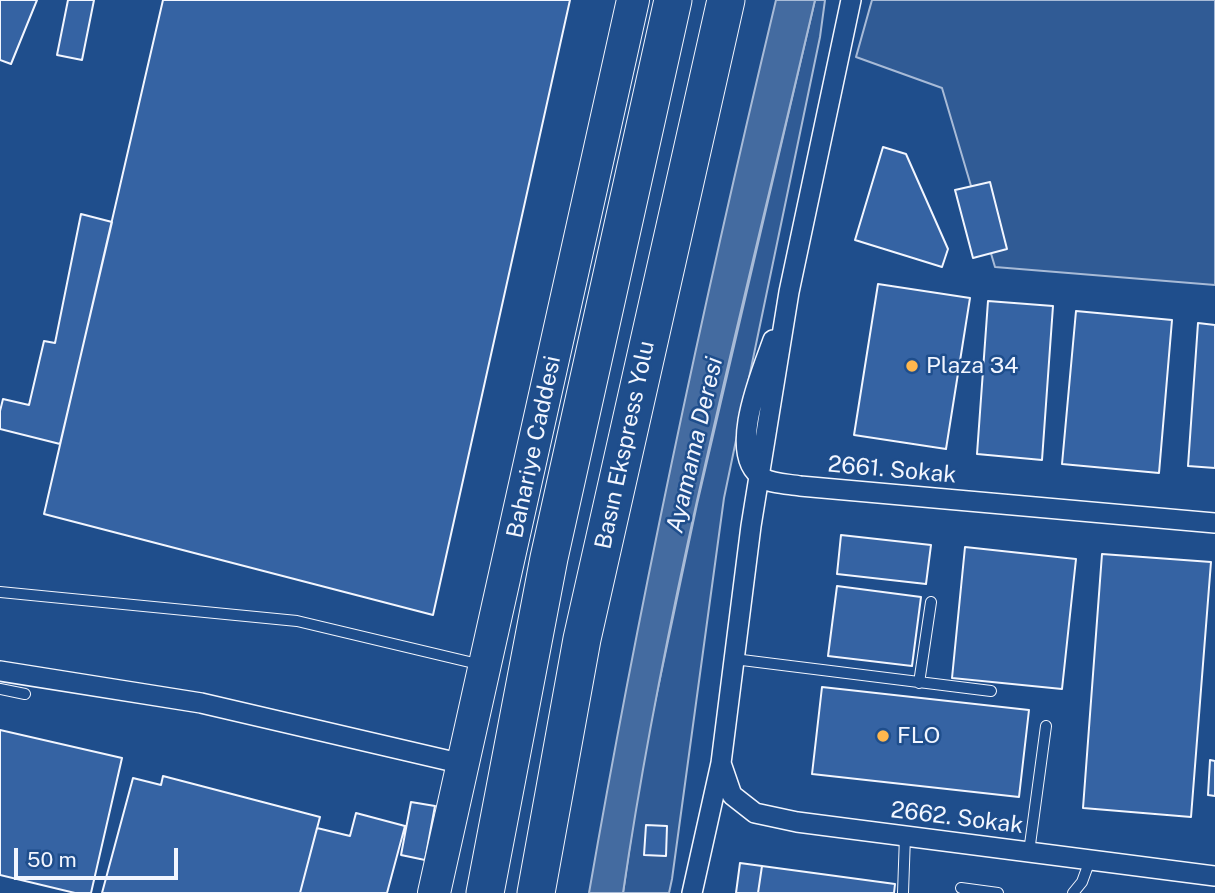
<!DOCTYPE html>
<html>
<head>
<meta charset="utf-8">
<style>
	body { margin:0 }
	#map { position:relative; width:1215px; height:893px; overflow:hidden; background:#1f4e8c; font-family:"Public Sans",sans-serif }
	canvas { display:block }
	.scale { position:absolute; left:14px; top:848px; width:164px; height:32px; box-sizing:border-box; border:4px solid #f2f6ff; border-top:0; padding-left:9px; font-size:21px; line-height:24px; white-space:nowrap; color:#f2f6ff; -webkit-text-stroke:5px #1f4e8c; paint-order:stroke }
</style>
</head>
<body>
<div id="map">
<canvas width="1215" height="893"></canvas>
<div class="scale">50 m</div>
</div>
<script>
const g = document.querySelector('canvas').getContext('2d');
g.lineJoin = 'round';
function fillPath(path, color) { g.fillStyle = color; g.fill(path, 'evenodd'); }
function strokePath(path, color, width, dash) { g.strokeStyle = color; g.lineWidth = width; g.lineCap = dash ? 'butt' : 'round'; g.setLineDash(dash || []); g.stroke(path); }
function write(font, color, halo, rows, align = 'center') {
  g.font = font + ' "Public Sans",sans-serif'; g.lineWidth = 5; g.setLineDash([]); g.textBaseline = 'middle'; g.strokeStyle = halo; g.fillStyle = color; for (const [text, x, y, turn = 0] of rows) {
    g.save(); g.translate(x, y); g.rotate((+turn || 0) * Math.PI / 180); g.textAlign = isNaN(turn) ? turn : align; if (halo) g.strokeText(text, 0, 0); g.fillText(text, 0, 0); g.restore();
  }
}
const built = new Path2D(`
	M815,0h10l-5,37 -96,461 -52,381 -3,14h-46l18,-125 56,-264z
	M872,0h343v285l-220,-18 -53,-179 -86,-31z`);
fillPath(built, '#305b95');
strokePath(built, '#a8bbd7', 2);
const water = new Path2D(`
	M776,0h39c-69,296 -148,592 -192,893h-34c52,-300 116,-597 187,-893z`);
fillPath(water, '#446ba0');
strokePath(water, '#a8bbd7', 2);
const building = new Path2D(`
	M0,0h37l-26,64 -11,-4z
	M68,0h26l-12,60 -25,-5z
	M163,0h407l-137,615 -389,-101z
	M883,147l23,7 42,95 -6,18 -87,-27z
	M990,182l17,67 -34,9 -18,-68z
	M81,214l31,8 -52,222 -60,-15v-18l3,-12 26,6 15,-64 11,2z
	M878,284l92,14 -24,151 -92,-14z
	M988,301l65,5 -11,154 -65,-6z
	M1076,311l96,9 -13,153 -97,-9z
	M1198,323l17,2v143l-27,-2z
	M841,535l90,10 -5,39 -89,-10z
	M965,547l111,12 -14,130 -110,-11z
	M1102,554l109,8 -20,255 -108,-9z
	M837,586l84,11 -9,69 -84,-10z
	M822,687l207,23 -10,87 -207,-23z
	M0,730l122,28 -31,135h-16l-75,-18z
	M1210,760l5,1v35l-7,-1z
	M163,776l157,41 -20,76h-198l31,-115 28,7z
	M411,802l24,4 -10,54 -24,-5z
	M356,813l49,13 -18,67h-87l17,-65 33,8z
	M646,825l21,1 -1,30 -22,-1z
	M740,863l22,3 -4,27h-22z
	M762,866l133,18 -1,9h-136z`);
fillPath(building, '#3563a3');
strokePath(building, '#f2f6ff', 2);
const service = new Path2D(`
	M0,592l297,29 185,44
	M734,659l257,32
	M919,683l12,-81
	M0,689l25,5
	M1029,852l17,-126
	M961,888l37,5
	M903,893l2,-57
	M1073,893l9,-11 8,-22`);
const minor = new Path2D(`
	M773,340c-11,31 -48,116 -10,138 9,6 27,6 37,8l415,37
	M0,671l201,32 262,61
	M721,763l11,32 23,18 42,9 418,54
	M692,893l29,-130 30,-237 38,-234 62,-292`);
const primary = new Path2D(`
	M434,893l199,-893`);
const motorway = new Path2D(`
	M485,893l64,-335 124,-558
	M536,893l46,-254 144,-639`);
strokePath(service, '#f2f6ff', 12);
strokePath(minor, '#f2f6ff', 22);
strokePath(primary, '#f2f6ff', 34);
strokePath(motorway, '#f2f6ff', 39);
strokePath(service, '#1f4e8c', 10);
strokePath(minor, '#1f4e8c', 19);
strokePath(primary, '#1f4e8c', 32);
strokePath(motorway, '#1f4e8c', 37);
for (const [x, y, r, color] of [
	[912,366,7,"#ffb74d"],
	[883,736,7,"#ffb74d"]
]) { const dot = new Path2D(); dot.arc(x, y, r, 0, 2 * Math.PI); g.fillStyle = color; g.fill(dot); strokePath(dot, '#1f4e8c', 2.5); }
write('23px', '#f2f6ff', '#1f4e8c', [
	["Plaza 34",926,366],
	["FLO",897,736]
], 'left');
write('23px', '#f2f6ff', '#1f4e8c', [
	["Basın Ekspress Yolu",625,445,-78],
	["Bahariye Caddesi",534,447,-78],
	["2661. Sokak",892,470,5],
	["2662. Sokak",957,818,7]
]);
write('italic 24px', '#f2f6ff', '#1f4e8c', [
	["Ayamama Deresi",695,445,-77]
]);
</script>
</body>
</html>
